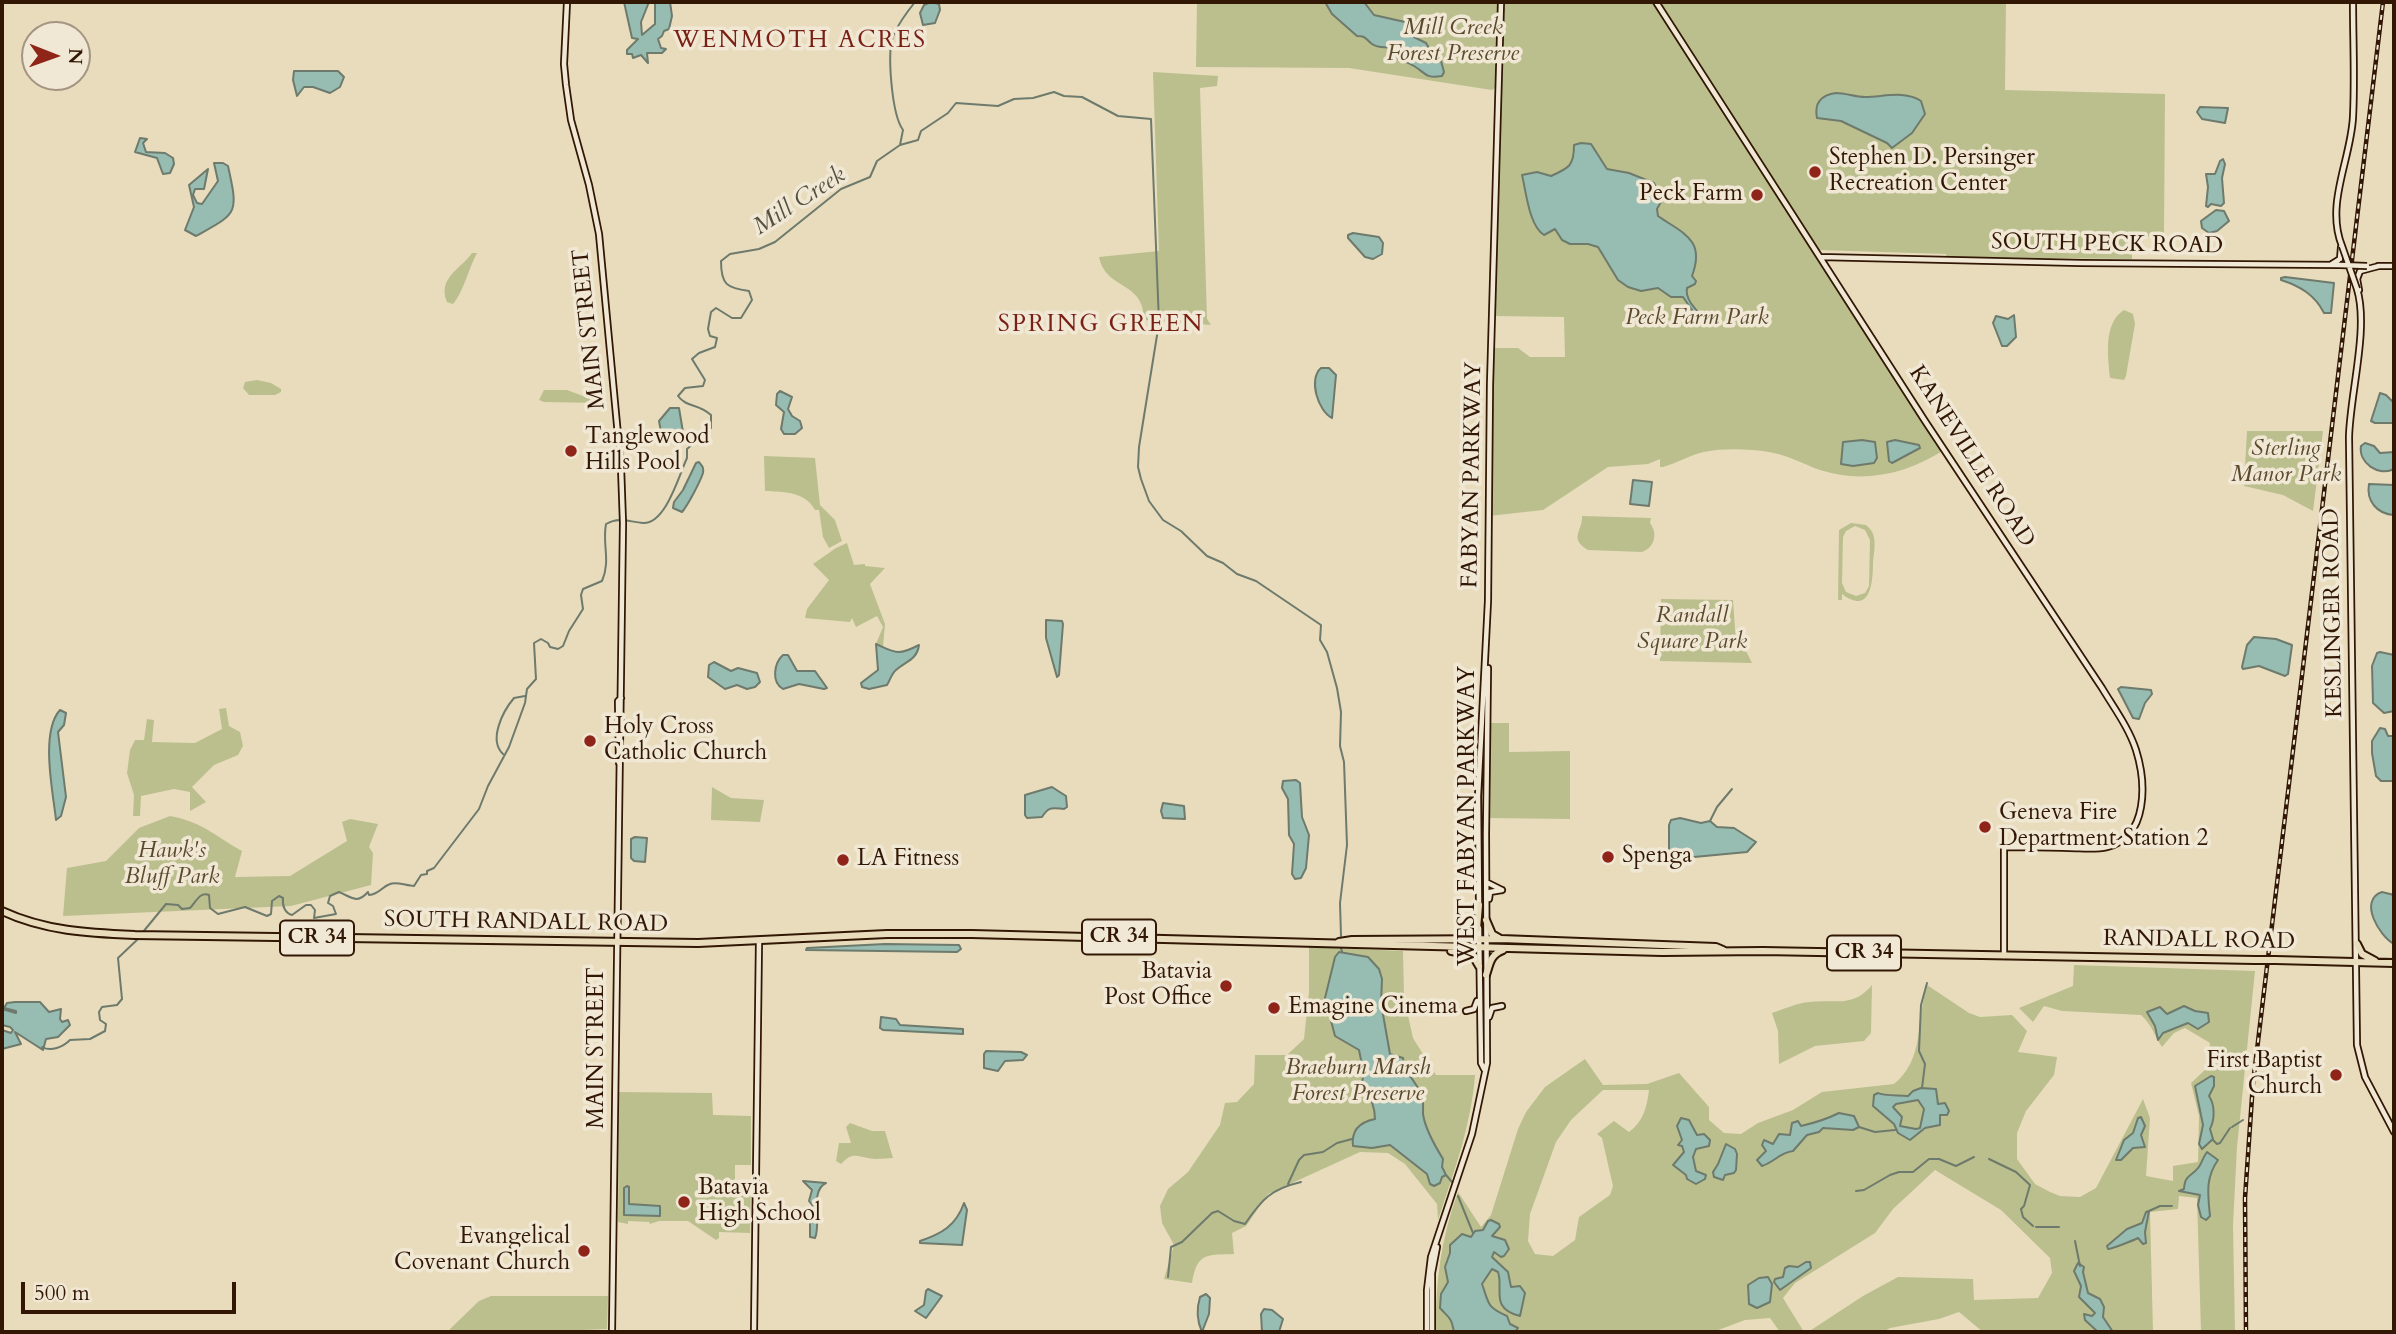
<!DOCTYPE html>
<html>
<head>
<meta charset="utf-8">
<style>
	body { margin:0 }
	#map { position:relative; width:2396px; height:1334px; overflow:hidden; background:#e8dcbd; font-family:Cardo,serif }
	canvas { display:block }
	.frame { position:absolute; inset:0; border:4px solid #311704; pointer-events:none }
	.north { position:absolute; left:21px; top:21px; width:70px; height:70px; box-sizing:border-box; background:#f0e8d4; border:2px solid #a49481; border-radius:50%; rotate:91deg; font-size:19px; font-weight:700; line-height:28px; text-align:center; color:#311704 }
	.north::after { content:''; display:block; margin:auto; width:24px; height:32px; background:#8f2418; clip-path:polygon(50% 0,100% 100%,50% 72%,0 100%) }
	.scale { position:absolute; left:21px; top:1282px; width:215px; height:32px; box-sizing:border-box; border:4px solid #311704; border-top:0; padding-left:9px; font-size:21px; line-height:24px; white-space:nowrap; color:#311704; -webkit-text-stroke:5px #f0e8d4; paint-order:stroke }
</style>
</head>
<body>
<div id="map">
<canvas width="2396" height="1334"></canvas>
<div class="frame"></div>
<div class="north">N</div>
<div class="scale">500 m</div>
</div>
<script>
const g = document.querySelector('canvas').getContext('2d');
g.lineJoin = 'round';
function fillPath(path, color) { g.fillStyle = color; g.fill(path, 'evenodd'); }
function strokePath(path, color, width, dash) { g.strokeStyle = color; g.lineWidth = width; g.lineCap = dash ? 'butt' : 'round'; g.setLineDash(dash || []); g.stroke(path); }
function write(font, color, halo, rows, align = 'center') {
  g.font = font + ' Cardo,serif'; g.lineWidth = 7; g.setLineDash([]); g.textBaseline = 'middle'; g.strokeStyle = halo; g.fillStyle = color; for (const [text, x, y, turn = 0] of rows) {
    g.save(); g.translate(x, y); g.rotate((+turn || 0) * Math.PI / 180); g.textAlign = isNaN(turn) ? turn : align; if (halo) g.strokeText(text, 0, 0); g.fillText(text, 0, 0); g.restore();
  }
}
fillPath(new Path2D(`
	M1197,2h302l-1,84 -6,4 -143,-22 -153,-1z
	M1501,2h153l157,248 133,200c-37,24 -81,34 -124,20 -17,-6 -32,-15 -51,-18 -19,-3 -46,-4 -65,0 -14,3 -27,11 -41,15h-3v-8l-12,5 -40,3 -65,43 -54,6 3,-168h26l12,9h35l-1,-40 -71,-1z
	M1660,2h346l-1,88 160,4 -1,143 -32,-1v23l-185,-2 -1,-3 -128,-4z
	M1153,72l65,4 -1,10 -17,2 7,231 4,6 -67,-5c0,-40 -38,-29 -45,-63l60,-6z
	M472,253h5c-8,15 -14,40 -24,51l-6,-2c-10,-24 14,-33 25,-49z
	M2124,310l9,4 2,10 -9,52 -2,4 -14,-2c-2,-21 -7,-55 14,-68z
	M257,380l14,3 10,6v3l-6,3h-26l-6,-7 2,-6z
	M544,390h23l16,6 20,3 -2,4 -57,-1 -5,-2z
	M2247,431h76l-10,80 -30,-16 -39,-9z
	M764,456l51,2 5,47 15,15 7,21 -13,7 -6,-11 -4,-27h-4c-10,-19 -32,-18 -50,-19z
	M1582,516l69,2 -1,5c8,11 5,24 -8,29l-54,-2c-20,-12 -5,-19 -6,-34z
	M1851,523l15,2c3,3 5,4 7,9 3,8 1,19 0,28 0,19 -2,54 -31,32v6h-4l1,-70zM1855,526l10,4 5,10 -1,46 -4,7 -9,3 -10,-4 -4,-9 1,-46 3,-6z
	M847,543l7,22 11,-1v2l20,2 -15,16 15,40 -2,23 -7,-3 7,-17 -6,-11 -21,11 -4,-9 -2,4 -45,-4 2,-9 22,-29 -16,-16 23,-16z
	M1661,599l72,1 2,29 17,34 -92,-2z
	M226,708l3,18 11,6 3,14 -5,9 -24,10 -22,22 14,15 -16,9v-19l-16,-3 -33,7 -1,20h-7l1,-21 -7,-22 3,-23 5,-10h9l3,-21 7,1 -2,22 43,1 27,-14 -3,-20z
	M1491,723h18v29l61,-1v68l-80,-1z
	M712,787l19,11 33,2 -4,22 -49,-2z
	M170,816c35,7 43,19 72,35l-7,26 55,-1 57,-35 -5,-19 8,-3 28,5 -9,23 4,6 -2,32 -80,21 -228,10 4,-48 39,-7 33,-33z
	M1309,947l94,4 1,46 9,41 23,37h39c-4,51 -21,97 -37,145l-1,-16 -32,-40 -17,-11 -28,-1 -92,42 -22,32 -14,7 2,21c-27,1 -37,-2 -42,29l-28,-4 10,-34 -12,-22 -2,-17 8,-17 20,-17 32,-47 5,-22 12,-1 17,-18 1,-29h32l17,-16 5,-47z
	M2074,965l181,6 -18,176 -4,78 2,107h-34l-4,-134 -18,-2 -1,13 -28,3 3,120h-170l-24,-20 -20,7 -49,9 -7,4h-75l55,-36 35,-19 75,2 1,21 64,-2 14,-25 -2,-15 -49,-48 -66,-40 -42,39 -18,24 -80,50 -12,15 21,34h-24l-10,-14 -25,2 -32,12h-277c-1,-48 5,-94 22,-140l23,35 10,-12 27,-86 8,-17 19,-25 40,-28 18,26 44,-1 32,-11 30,34v13l15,13 17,1 17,-11 35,-13 29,-18 72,-8c31,-25 22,-64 33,-99l42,28 11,4 32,-2 15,16 -9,21 39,5 -3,18 -28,36 -9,22v26l18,25 15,8 10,4 20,1 16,-9 47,-89 7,19 -4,58 27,5v-15l25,-4 1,-46 -8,-33 17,-16 2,-24 -25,-15 -11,5 -12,14c-8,-12 -10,-22 -21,-32l-79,-4 -18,-5 -11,16 -14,-14 54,-22zM1603,1090h46c-2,17 -6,32 -20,42l-15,-11 -17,13 5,4 11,48 -3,9 -31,22 -4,23 -22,16 -18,-2 -7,-13 2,-27 26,-72 15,-22z
	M1872,985l-1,48 -7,8 -49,5 -36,18 -1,-33 -6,-18c12,-4 25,-10 38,-11 26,-3 43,6 62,-17z
	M619,1092l93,1 1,22 38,1v49h-16v17l16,1 -1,50 -31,-1v6l-3,2 -28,-19h-29l-9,3 -1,-2 -21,-1v3l-10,-2z
	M850,1123l22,8h13l8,27c-8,0 -17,2 -25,0 -13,-3 -17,-5 -27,6l-5,-3 3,-18h12l-5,-16z
	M491,1296h117l-1,33 -23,1 -1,2h-133v-3l29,-28z`), '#bbbf8d');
const water = new Path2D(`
	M624,2h25l-8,20 1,13 13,-11v-22h15l2,14 -3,13 -5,2 -2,5 -4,3 3,9 5,1 -4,4h-15l1,10 -7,-8 -8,3 -1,-4h-5v-4l11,-11 -6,-1z
	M931,2l8,2 1,6 -5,13 -12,2 -3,-12 4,-8z
	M1325,2h39l10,13 31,7 7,14 14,7 6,10 9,8 3,11 -2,4c-17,3 -16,-3 -28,-10 -5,-3 -11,-5 -17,-8 -6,-18 -13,-6 -25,-14 -7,-5 -5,-8 -15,-8l-25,-22z
	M294,71h44l6,6 -4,10 -10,6 -17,-6h-9l-7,9 -4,-16z
	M1836,93c10,0 19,4 29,4 18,0 40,-7 56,4l4,13 -13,19 -20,15 -5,-5 -46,-22 -24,-3c-3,-15 4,-23 19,-25z
	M2200,107l28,1 -3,15 -23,-4 -5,-7z
	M140,138l7,1 -4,4 3,9 19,1 8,5 1,6 -4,9 -7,1 -6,-16 -22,-6z
	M1581,143l10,1 16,25 22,4 25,10 8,17 -5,9 1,7c24,17 48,23 34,60l4,5 -1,3 -8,4c-2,10 7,21 15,27l-3,5 -5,-1 -2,-9 -9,-13h-12l-13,-9 -17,3 -13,-4 -10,-7 -20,-33 -10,-3h-18l-8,-4 -7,-11 -11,6c-15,-9 -18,-44 -22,-60l15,-3 14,4c18,-8 23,-10 23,-31z
	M2223,159l2,5 -3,14 2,25 -3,3 -10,-2 -3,3 -2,-1 2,-19 -2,-13h9l5,-13z
	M214,163h9l5,3c11,49 9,47 -32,70l-11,-6 9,-23 -5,-22 19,-16 -4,20h-9l-2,6 4,8 5,1 16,-23z
	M2216,210l8,1 5,10 -12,10 -8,2 -7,-5 -1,-7z
	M1353,233l26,4 4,6 -1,11 -9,5 -8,-2 -17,-19v-3z
	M2285,277l49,6 -3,30h-7c-9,-18 -24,-27 -43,-33v-2z
	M2014,315l2,22 -9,9h-5l-9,-23 3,-7 12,3z
	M1321,368h8l7,7 -4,43c-14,-7 -24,-39 -11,-50z
	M780,391l12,6 -4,12 4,7 8,5 2,7 -7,6h-11l-3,-5 3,-17 -8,-7 1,-11z
	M2380,393l6,2 8,8v20h-19l-4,-2z
	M670,408h9l4,24 -8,2 -14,-2 -2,-11z
	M1862,440l13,2 2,16 -3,5 -21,3 -12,-2 2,-22z
	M1895,440l24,5 1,3 -28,15 -3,-2 -2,-19z
	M2365,443l9,3 6,7 14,-1v17c-15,8 -36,-6 -33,-23z
	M699,462c3,4 5,5 4,11 -3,9 -15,32 -21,39l-9,-4 1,-6 9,-12 13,-27z
	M1633,480l19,2 -3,24 -19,-2z
	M2369,484l25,1v30c-17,-1 -28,-14 -25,-31z
	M1046,620l16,1 1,3 -4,51 -2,2 -11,-39z
	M2254,637l22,2 16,6 -4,29 -3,2 -26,-10 -16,3 -1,-2 5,-22z
	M876,644c20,9 22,12 43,1 -2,15 -13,16 -23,25 -4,3 -6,10 -9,15l-18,4 -7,-2 -1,-4 17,-13z
	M2380,652l14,3v56l-10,2 -11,-10 -1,-37 5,-13z
	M783,655h5l9,16h18l12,17 -3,1 -25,-5 -16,5c-12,-7 -9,-26 0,-34z
	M714,662l17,9 7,-3 19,5 3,9 -5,5 -8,2 -10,-4 -12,4 -17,-12 1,-12z
	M2121,687l30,3 1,4 -7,9 -6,16 -6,-1 -15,-29z
	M60,710l6,3 -2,12 -6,7 8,65 -5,19 -5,4c-3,-28 -16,-88 4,-110z
	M2380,728l5,1 3,7h6v45h-13l-5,-5 -4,-23v-12z
	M1296,780l4,3 2,34 7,18 -3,33 -5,10 -6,1 -3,-5 2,-30 -5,-9 -1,-36 -6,-11 1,-7z
	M1052,787l14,9 1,11 -3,2c-12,-1 -15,-3 -22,8l-15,1 -2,-3v-20z
	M1163,803l21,3 1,13 -22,-1 -2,-7z
	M1680,818l21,5 9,-2 7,6 17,1 22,14 -9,10 -53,5 -22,9 -3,-4v-37l2,-5z
	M635,837l12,1 -2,24 -11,-1 -3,-3v-19z
	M2382,892l12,3v49c-15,-8 -36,-44 -12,-52z
	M885,944l74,1 2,4 -4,3 -151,-2 1,-2z
	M1339,952l29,5 11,12 3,10 -1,24 9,51 13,4c1,13 12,23 17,34 4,9 3,13 3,22 2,15 12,32 20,45l-1,8 4,8 -4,2 -2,6 -6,3 -4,-2 -3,-10 -37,-29 -18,3 -19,-2c-2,-16 7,-24 22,-27 0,-15 -7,-25 -13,-38l2,-6 -5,-25 -24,-14 -10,-38 10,-41z
	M15,1002h25l9,10 12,-3 -1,10 2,3 6,-2 2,5 -12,12 -12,2 -3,11 -28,-18 6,12 -19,5v-19l9,3 2,-3 -3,-3 -8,-2v-16l14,4v-2l-12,-3 3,-5z
	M2184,1006l11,5 13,2 1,9 -11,7 -10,-6 -25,10 -5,7 -3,-14 -8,-14 13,-5 7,7z
	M881,1017l15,2 4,6 63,4v5l-80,-4 -3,-2z
	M986,1051l35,1 6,3 -4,5 -18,1 -7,10 -14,-3v-14z
	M2211,1076l3,1v9l-5,10c6,9 6,23 1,33l3,10 -11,10 -3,-5 4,-19 -8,-39z
	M1921,1088l15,1 2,15 7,-1 4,8 -2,4h-7v10l-15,3 -15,12 -12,-7 -4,-9 -21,-18 1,-11 4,-2c5,3 22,2 30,3l5,-5zM1918,1100l6,9 -4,19 -4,1 -16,-3 2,-9 -9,-10 3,-3z
	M1839,1113l15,3 5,11 -6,3 -30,-2 -4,4 -12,3 -14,16c-14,2 -17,10 -31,15l-5,-6 9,-9 -4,-6 2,-5 9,4 6,-10 11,1 2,-12 6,-2 3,5c13,-3 26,-7 38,-13z
	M2141,1117l4,9 -4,9 4,12 -12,1 -12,12h-5l8,-20 9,-7 5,-15z
	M1681,1118l8,2 8,15 7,-1 6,6 -1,6 -13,3 -3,8 3,14 10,4 -1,4 -9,5 -9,-5 -1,-4 -13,-10 11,-13 -2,-6 -4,-1 4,-5 -5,-14z
	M1726,1144l9,5 2,5 -1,16 -2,3 -9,2 -2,5 -9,-3 -1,-5 5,-8z
	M2207,1152l11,8c-13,18 -10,35 -8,56l-4,4 -5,-3 -3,-12 2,-10 -21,-4 5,-2c1,-15 7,-12 14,-21 3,-3 5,-11 9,-16z
	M803,1181l23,2c-17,8 -4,40 -11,55l-5,-1v-22l3,-9 -4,-5 3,-11z
	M627,1186l2,1v17l31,2v10l-36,-1v-27z
	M964,1203l3,7 -5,35 -42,-2v-2c21,-7 36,-15 44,-38z
	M2149,1211l-4,21 1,11 -3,1 -5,-6c-4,2 -26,11 -30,11l-1,-3 20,-17 15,-6 4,-11z
	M1491,1220l8,4 1,3 -8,9 13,4 4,9 -5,7 -3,1 -7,-5 -2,5 16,15 3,15 9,-1 5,7 -5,23c-31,-8 -16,-27 -22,-44l-6,-3 -10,15c7,19 4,23 25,32l3,8 8,4 -3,4h-61c-3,-15 -4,-13 -14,-24l1,-14 7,-12 -3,-15 5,-14v-8l12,-11 9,3 4,-6 8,-1 5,-9z
	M1806,1262h4l1,6 -31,22 -6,-8 1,-3 8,-2 2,-9 4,-2 9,1z
	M2078,1263l6,4 -1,5 5,21 12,6 4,8 -1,10 10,15h-15l-13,-12 -1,-6 8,2 3,-3 -16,-16 2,-11 -7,-15z
	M1768,1277l4,7 -2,18 -13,6 -8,-4 -1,-19 11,-7z
	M928,1289l14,7 -16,22 -11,-7 9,-6 2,-14z
	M1206,1294l4,4 -1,16 -7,18c-5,-11 -6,-22 -2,-35z
	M1264,1309l8,1 11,9 -4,13h-17l-1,-18z`);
fillPath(water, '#97bcb2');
strokePath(water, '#6e7a6c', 2);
strokePath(new Path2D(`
	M900,145l18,-5 3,-9 27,-18 8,-10 42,3 16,-7 19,-1 21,-6 10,4 18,1 36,19 33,3 8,204 -20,124 -1,20 3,12 8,22 14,19 18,11 26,25 16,7 14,11 19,7 65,44 -1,15 7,12 10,36 4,24 -1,34 4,16 3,83 -7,58 1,33
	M503,754c-15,-14 0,-43 11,-56l11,-2
	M1710,821l7,-14 15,-18
	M143,932l23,-28 12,1 4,4 8,-1c6,-6 10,-17 19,-13l1,13 8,6 27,-7 22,9 4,-2 1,-13 7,-5 4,2c-1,8 2,15 9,17l14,-10h5l4,5 -1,8 22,-4 -3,-8 -5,-3 2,-7 9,-4c14,6 18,12 29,0l1,3c11,-1 12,-8 21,-11 6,-3 17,2 24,2l7,-11 6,-1v-3l7,-3 45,-59 9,-23 21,-39 16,-44 2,-14 9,-10 -2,-36 7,-4 7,4 2,4 8,2 5,-3 6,-15 14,-22 -2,-14 2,-6 19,-8c9,-21 0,-36 4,-57 14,-8 23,-2 37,-1 23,1 36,-48 44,-65v-9l24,-21v-13c-13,-12 -24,-7 -33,-19l7,-8 18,-2 2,-6 -13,-21 7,-6 16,-6 2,-9 -7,-2 -2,-7 3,-17 5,-4 16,10h9l11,-18 -3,-9c-22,-3 -28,-6 -28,-30l9,-7 29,-5 16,-7 66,-53 29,-12 7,-16 23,-16 3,-15c-11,-15 -17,-79 -9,-96 5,-11 13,-22 21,-32
	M1341,948l1,4
	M42,1047c9,5 21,0 28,-7l20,-1 15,-8 1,-7 -6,-4 -1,-8 3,-5 15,-2 5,-6 -4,-41 20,-19
	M1922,1088l3,-24 -6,-13 2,-46 6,-22
	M1859,1127l16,5 20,-2
	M2232,1127l11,-7
	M2213,1140l4,4 3,-1 10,-15
	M1989,1159l27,13 14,13 -6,21 -3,3 2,8 10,9
	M1446,1175l6,7
	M1288,1184l11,-24 5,-5 19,-3 14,-9 15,-4
	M1856,1191l8,-1 26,-15 9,-3h14l16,-13h10l17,7 18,-9
	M1458,1196l15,37
	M2149,1211l11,-5h12
	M2036,1227h23
	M2075,1241l5,25
	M1168,1277l3,-30 11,-5 30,-29 6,-2 16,10 11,3c17,-25 26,-35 56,-42`), '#6e7a6c', 2);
const secondary = new Path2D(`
	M567,2l-3,62 2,21 5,35 18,65 10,49 22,233 2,56 -11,809
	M1656,2l269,419 177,267c12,20 27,40 34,62 10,32 13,87 -29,97 -12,3 -26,1 -38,1 -22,-1 -44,-1 -65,-1v109
	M2342,246c-17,-42 9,-87 11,-129 2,-38 0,-77 0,-115
	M1820,257l261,6 259,2
	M2332,264l8,-5 1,-12
	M2378,266h16
	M2357,289c12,39 -7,105 -8,148l8,608 8,32 29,55
	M2359,290l-2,-11 3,-8 19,-5
	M619,763l-1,-62 3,-3
	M1488,883l14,7
	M1489,899l1,-7 12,-2
	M1479,905l-1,-109 10,-195 2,-216 11,-383
	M1479,928l2,135 3,6
	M1466,1011l8,-2 3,-8
	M1489,1017l3,-9 10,-2
	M754,1332l5,-391
	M1427,1332v-42l4,-33 41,-123 15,-71 -1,-229 2,-166
	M1432,1332v-59l5,-26`);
const primary = new Path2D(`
	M2,911c43,20 86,22 133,24l563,8 189,-9h85l690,18 101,-1 492,9
	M1486,920l6,14 7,4
	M1468,937l9,-8 2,-24
	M1339,942l13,-2 149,-1 215,8 7,3
	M2357,944l5,10 13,7
	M1451,951l21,3 7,12
	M2275,960l119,3
	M1486,975c4,-12 4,-20 17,-25`);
strokePath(secondary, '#311704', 8);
strokePath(primary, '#311704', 10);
strokePath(secondary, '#f0e8d4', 4.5);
strokePath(primary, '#e8dcbd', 6);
const rail = new Path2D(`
	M2246,1332l-1,-134 8,-115 130,-1081`);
strokePath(rail, '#311704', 4.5);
strokePath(rail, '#f0e8d4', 2, [5]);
const secondaryBridge = new Path2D(`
	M2342,246l15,43
	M2340,265l27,1`);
const primaryBridge = new Path2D(`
	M2255,960h20`);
strokePath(secondaryBridge, '#311704', 8, []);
strokePath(primaryBridge, '#311704', 10, []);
strokePath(secondaryBridge, '#f0e8d4', 4.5);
strokePath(primaryBridge, '#e8dcbd', 6);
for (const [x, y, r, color] of [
	[1815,172,7,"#8f2418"],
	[1757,195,7,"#8f2418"],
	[571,451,7,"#8f2418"],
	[590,741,7,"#8f2418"],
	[1985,827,7,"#8f2418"],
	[1608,857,7,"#8f2418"],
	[843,860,7,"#8f2418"],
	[1226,986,7,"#8f2418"],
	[1274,1008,7,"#8f2418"],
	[2336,1075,7,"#8f2418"],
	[684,1202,7,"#8f2418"],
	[584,1251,7,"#8f2418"]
]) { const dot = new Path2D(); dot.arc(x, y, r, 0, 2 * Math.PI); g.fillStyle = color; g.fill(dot); strokePath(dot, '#f0e8d4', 2.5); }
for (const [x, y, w] of [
	[1119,937,74],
	[317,938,74],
	[1864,953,74]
]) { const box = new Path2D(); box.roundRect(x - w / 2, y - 17.5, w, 35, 5); g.fillStyle = '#f0e8d4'; g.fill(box); strokePath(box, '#311704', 2); }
write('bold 21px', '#311704', null, [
	["CR 34",1119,937],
	["CR 34",317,938],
	["CR 34",1864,953]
]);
write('italic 23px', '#5a492d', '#f0e8d4', [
	["Mill Creek",1453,29],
	["Forest Preserve",1453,55],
	["Peck Farm Park",1697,319],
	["Sterling",2286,450],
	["Manor Park",2286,476],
	["Randall",1692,617],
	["Square Park",1692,643],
	["Hawk's",172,852],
	["Bluff Park",172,878],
	["Braeburn Marsh",1358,1069],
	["Forest Preserve",1358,1095]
]);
write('23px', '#311704', '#f0e8d4', [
	["Stephen D. Persinger",1829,159],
	["Recreation Center",1829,185],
	["Peck Farm",1743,195,"right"],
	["Tanglewood",585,438],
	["Hills Pool",585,464],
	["Holy Cross",604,728],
	["Catholic Church",604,754],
	["Geneva Fire",1999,814],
	["Department Station 2",1999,840],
	["Spenga",1622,857],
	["LA Fitness",857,860],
	["Batavia",1212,973,"right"],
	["Post Office",1212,999,"right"],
	["Emagine Cinema",1288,1008],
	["First Baptist",2322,1062,"right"],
	["Church",2322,1088,"right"],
	["Batavia",698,1189],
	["High School",698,1215],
	["Evangelical",570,1238,"right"],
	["Covenant Church",570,1264,"right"]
], 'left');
write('23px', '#311704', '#f0e8d4', [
	["SOUTH PECK ROAD",2107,245,1],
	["MAIN STREET",590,329,-96],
	["KANEVILLE ROAD",1971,457,57],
	["FABYAN PARKWAY",1473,475,-89],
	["KESLINGER ROAD",2334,613,-91],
	["WEST FABYAN PARKWAY",1469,816,-90],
	["SOUTH RANDALL ROAD",526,923,1],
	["RANDALL ROAD",2199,941,1],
	["MAIN STREET",598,1048,-90]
]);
g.letterSpacing = '2px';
write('24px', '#7a1f14', '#f0e8d4', [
	["WENMOTH ACRES",800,41],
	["SPRING GREEN",1101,325]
]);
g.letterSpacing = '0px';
write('italic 24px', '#555141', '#f0e8d4', [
	["Mill Creek",800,202,-33]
]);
</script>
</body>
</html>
